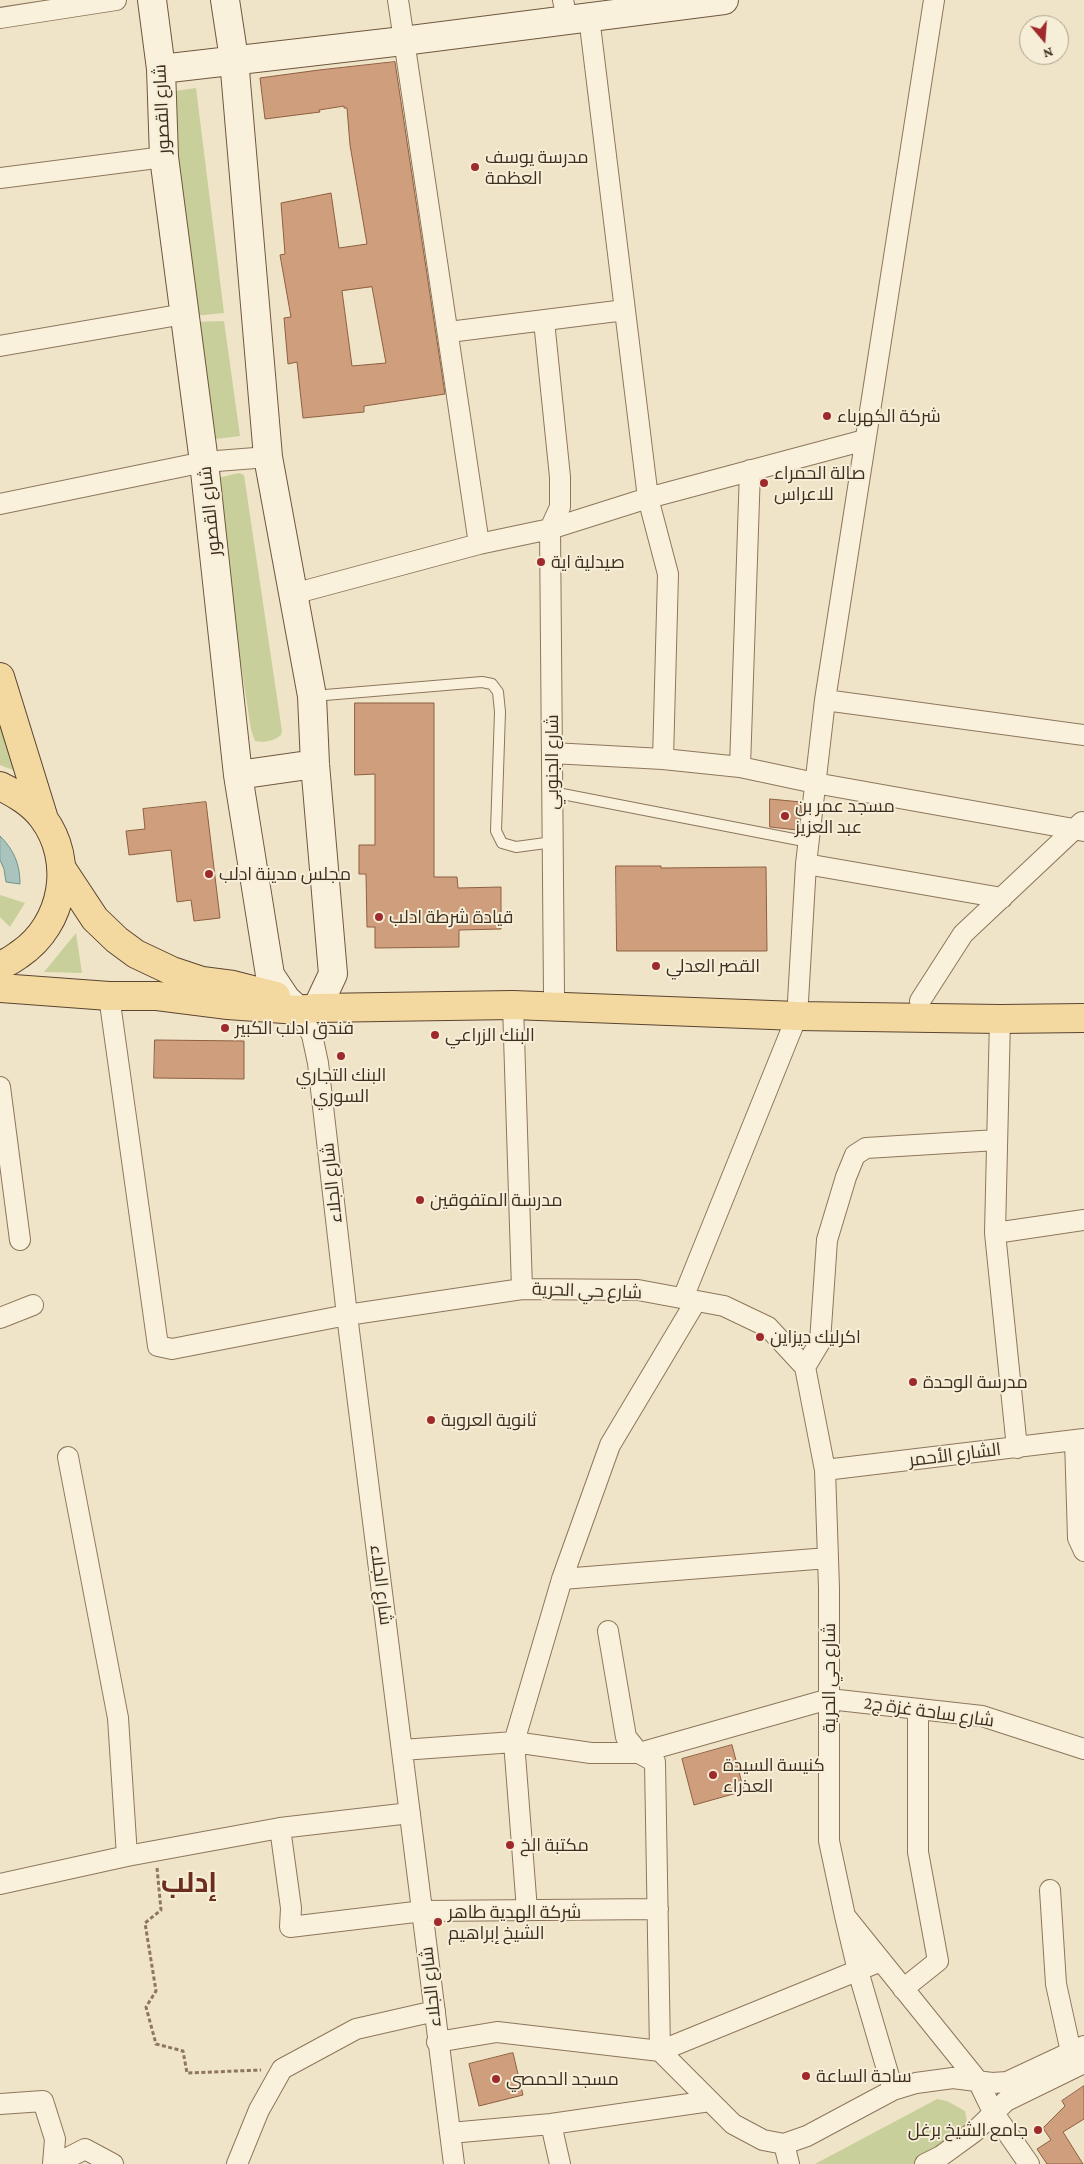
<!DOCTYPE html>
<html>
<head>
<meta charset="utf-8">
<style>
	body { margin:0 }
	#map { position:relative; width:1084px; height:2164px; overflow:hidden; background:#f0e4c8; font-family:"Crimson Pro",serif }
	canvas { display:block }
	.north { position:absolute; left:1019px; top:15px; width:50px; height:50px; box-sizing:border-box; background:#f7eed8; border:1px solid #ada18e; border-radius:50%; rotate:162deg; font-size:14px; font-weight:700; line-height:20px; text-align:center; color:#3d2e20 }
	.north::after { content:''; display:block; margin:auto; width:18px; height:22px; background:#9e2a2b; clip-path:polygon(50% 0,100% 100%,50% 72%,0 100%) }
</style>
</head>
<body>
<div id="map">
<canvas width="1084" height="2164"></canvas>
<div class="north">N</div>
</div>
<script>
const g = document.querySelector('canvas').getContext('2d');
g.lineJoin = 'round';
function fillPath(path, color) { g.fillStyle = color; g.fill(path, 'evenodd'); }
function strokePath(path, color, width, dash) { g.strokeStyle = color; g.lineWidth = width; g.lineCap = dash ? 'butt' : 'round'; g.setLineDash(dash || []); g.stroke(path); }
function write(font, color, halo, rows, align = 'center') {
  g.font = font + ' "Crimson Pro",Cairo,serif'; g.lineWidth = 4; g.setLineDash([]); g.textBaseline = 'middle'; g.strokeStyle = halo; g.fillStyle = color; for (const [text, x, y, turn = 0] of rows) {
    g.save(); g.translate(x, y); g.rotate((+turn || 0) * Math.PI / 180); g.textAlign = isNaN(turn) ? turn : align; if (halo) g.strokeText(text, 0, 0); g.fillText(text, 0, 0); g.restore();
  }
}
fillPath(new Path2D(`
	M196,88l28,225 -30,3 -26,-224z
	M224,321l16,115 -32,4 -14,-118z
	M239,473l5,2 38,256 -1,4c-6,6 -18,8 -26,6l-4,-11 -38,-251z
	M0,719l21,54 -21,-8z
	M0,895l25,8 -15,24 -10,-10z
	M76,933l6,40 -38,-1z
	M937,2099l10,2 18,10 3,16 -53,37h-100z`), '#c9cf9b');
const water = new Path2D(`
	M0,836c14,14 20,28 20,48l-14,-2 -2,-13 -4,-9z`);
fillPath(water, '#a9c4bc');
strokePath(water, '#6f938a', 1);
const building = new Path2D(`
	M395,62l50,332 -81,12v6l-61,6 -6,-56 -9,2 -4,-46 7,-1 -11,-62 5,-1 -4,-51 50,-10 8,55 28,-4 -17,-99 -3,-37h-3v-2l-25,4 1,2 -55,7 -5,-41 59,-8zM372,287l14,76 -34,3 -10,-75z
	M355,703h79v174h23l1,11 43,-1v42l-42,1v17l-84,1v-21h-8l-1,-53h-7v-29h16v-71l-20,1z
	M770,799l31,3 -3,28 -28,-3z
	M206,802l14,116 -26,3 -3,-21 -14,2 -6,-52 -42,5 -3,-24 19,-2 -2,-20z
	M616,866h45v2l105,-1 1,84h-150z
	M155,1040l89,1v38l-90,-1z
	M732,1745l12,46 -50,14 -12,-46z
	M513,2053l10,42 -44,11 -10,-42z
	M1084,2086v33l-21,13 20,32h-36l-10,-15 14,-9 -8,-12 22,-22 -3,-5z`);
fillPath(building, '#cf9f7d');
strokePath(building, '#8d5f41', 1);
const lane = new Path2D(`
	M313,696l169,-14 10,2 6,8 2,20 -4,119 6,12 14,4 37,-5
	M552,792l257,50`);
const street = new Path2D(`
	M398,0l81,544
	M563,0l4,19
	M589,17l59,481 20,76 -5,185
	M0,18l116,-18
	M0,178l164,-21
	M544,321l16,156v30l-10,22 4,466
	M449,332l176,-22
	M0,346l184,-32
	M0,504l204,-42 64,-5
	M293,594l186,-50 71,-15 98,-31 217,-58
	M825,700l259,35
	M552,753l111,6 77,8 75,16 269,48
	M740,767l10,-297
	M806,864l196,34
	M109,996l49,350 14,3 175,-34 175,-26 116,1 86,16 44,21 37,40 20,103 4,118v253l16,75
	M798,1001l8,-137 19,-164 109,-700
	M920,1001l43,-67 119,-112
	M513,1005l9,284
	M298,1010l14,25 6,28 29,252 107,849
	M1000,1019l-5,214 22,215
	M0,1087l20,153
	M995,1233l89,-13
	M683,1298l114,-282
	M0,1318l33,-13
	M805,1367l15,-25 7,-102 19,-63 9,-22 11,-7 131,-8
	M1075,1440l3,98 6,13
	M68,1457l50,261 9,138
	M825,1470l259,-31
	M562,1579l266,-21
	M608,1631l18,106 13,16 16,9 5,289 221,-90
	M402,1750l112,-8 77,11h48l190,-54 153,17 102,33
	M280,1828l11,80 -1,19 133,-16 235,-2
	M0,1884l127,-28 153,-28 130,-15
	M1050,1890l6,94 15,68
	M527,1910l-13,-168 48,-163 48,-134 86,-144
	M903,1989l35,-28 -20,-109v-143
	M437,2042l60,-10 163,19 73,73 30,16 21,4 23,-8 86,-46 23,-7 37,-5 39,5 15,-1 77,-36
	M893,2090l-35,-119 -13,-55 133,165 15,31 36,52
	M0,2104l43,-3 12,38 -2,25
	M551,2124l9,40
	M450,2133l101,-9 159,-23
	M784,2144l5,20
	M56,2164l29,-15 28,15
	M237,2164l22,-54 23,-41 74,-40 79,-18
	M925,2164l16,-8 33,-24 32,-31 78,-38`);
const secondary = new Path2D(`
	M152,0l9,69 3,88 40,305 34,313 32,200 16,24 11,10
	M225,0l9,59 34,398 44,239 3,68 18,210 -16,34
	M161,69l242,-28 321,-41
	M238,775l77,-11`);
const primary = new Path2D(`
	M0,677l43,139
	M0,786c16,8 32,17 43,32 32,43 21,106 -23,136 -7,5 -12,9 -20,11
	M62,869l33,50 22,21 19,14 36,17 30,10 31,4 43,11
	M0,988l109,8h48l71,9 70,5 19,-2 196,-3 284,11 203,3 84,-1`);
strokePath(lane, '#8d765c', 12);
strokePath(street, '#8d765c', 22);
strokePath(secondary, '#6f573f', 30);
strokePath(primary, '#5b4430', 30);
strokePath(new Path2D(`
	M157,1868l4,42 -16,13 11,68 -10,16 10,37 27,7 4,22 74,-3`), '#8d765c', 3, [4, 2.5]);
strokePath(lane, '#faf1dc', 10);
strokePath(street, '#faf1dc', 20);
strokePath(secondary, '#faf1dc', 28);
strokePath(primary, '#f3d9a0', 28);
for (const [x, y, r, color] of [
	[475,167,5,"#9e2a2b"],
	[827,416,5,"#9e2a2b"],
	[764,483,5,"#9e2a2b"],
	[541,562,5,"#9e2a2b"],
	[785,816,5,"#9e2a2b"],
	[209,874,5,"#9e2a2b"],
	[379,917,5,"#9e2a2b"],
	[656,966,5,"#9e2a2b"],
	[225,1028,5,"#9e2a2b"],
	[435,1035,5,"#9e2a2b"],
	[341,1056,5,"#9e2a2b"],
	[420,1200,5,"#9e2a2b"],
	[760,1337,5,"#9e2a2b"],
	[913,1382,5,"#9e2a2b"],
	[431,1420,5,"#9e2a2b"],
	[713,1775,5,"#9e2a2b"],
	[510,1845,5,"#9e2a2b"],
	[438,1922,5,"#9e2a2b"],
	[806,2076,5,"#9e2a2b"],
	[496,2079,5,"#9e2a2b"],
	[1038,2130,5,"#9e2a2b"]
]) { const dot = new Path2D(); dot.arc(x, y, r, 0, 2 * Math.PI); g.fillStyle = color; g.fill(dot); strokePath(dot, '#f7eed8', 2); }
write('18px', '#3d2e20', '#f7eed8', [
	["شارع القصور",162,109,-93],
	["شارع القصور",210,511,-96],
	["شارع الجنوبي",552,762,-90],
	["شارع الجلاء",332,1183,-96],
	["شارع حي الحرية",587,1291,2],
	["الشارع الأحمر",955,1455,-7],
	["شارع الجلاء",381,1585,83],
	["شارع حي الحرية",829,1678,-90],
	["شارع ساحة غزة ج2",929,1712,8],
	["شارع الجلاء",431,1987,-96]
]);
write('18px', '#3d2e20', '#f7eed8', [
	["مدرسة يوسف",485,157],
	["العظمة",485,178],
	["شركة الكهرباء",837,416],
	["صالة الحمراء",774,473],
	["للاعراس",774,494],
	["صيدلية اية",551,562],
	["مسجد عمر بن",795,806],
	["عبد العزيز",795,827],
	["مجلس مدينة ادلب",219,874],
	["قيادة شرطة ادلب",389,917],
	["القصر العدلي",666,966],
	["فندق ادلب الكبير",235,1028],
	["البنك الزراعي",445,1035],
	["البنك التجاري",341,1075,"center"],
	["السوري",341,1096,"center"],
	["مدرسة المتفوقين",430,1200],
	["اكرليك ديزاين",770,1337],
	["مدرسة الوحدة",923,1382],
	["ثانوية العروبة",441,1420],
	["كنيسة السيدة",723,1765],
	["العذراء",723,1786],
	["مكتبة الخ",520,1845],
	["شركة الهدية طاهر",448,1912],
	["الشيخ إبراهيم",448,1933],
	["ساحة الساعة",816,2076],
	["مسجد الحمصي",506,2079],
	["جامع الشيخ برغل",1028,2130,"right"]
], 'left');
write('bold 28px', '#6b2e1e', '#f7eed8', [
	["إدلب",189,1883]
]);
</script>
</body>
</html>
